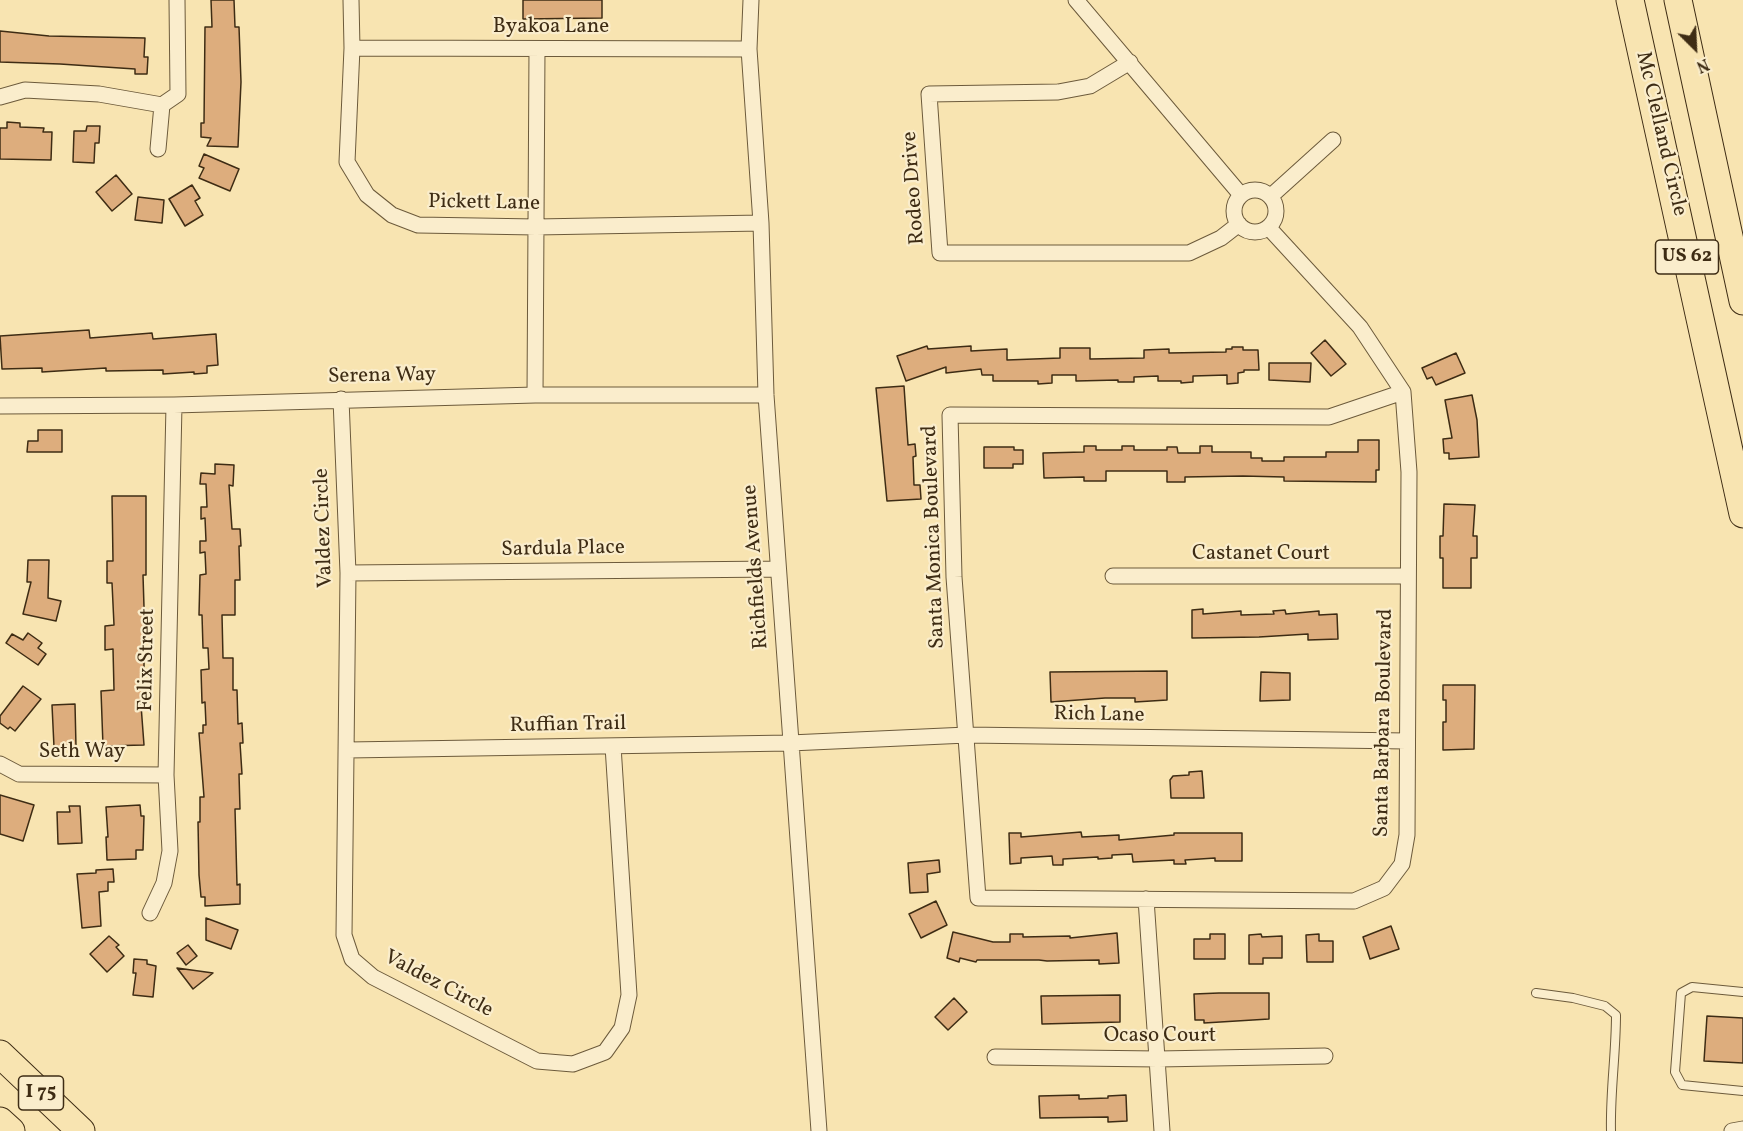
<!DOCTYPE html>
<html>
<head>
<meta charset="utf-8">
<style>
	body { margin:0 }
	#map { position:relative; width:1743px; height:1131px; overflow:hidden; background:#f8e4b1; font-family:Vollkorn,serif }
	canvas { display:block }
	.north { position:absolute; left:1665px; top:18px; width:60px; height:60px; -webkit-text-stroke:4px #faedcc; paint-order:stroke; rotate:156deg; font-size:16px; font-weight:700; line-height:24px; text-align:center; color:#3e2c14 }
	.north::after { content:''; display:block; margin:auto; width:21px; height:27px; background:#3e2c14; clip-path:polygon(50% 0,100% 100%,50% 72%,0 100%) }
</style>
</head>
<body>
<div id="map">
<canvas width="1743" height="1131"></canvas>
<div class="north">N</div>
</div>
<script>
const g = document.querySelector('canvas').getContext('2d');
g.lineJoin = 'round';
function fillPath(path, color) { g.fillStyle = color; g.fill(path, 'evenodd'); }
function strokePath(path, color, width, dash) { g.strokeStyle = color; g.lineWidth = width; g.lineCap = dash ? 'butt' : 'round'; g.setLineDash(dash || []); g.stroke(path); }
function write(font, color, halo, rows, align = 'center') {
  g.font = font + ' Vollkorn,serif'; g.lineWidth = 4.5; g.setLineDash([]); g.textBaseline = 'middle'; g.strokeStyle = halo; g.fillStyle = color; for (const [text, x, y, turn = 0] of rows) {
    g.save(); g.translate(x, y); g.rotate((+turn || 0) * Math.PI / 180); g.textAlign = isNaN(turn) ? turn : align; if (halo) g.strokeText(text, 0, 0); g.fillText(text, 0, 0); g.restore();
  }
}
const building = new Path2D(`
	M211,0h23l1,27h4l2,55 -3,65 -31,-1 4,-8 -10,-1v-14h3l1,-96h7z
	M523,0h79v18l-79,1z
	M0,31l49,5 96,2 -1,19h4l-1,17h-12v-5l-75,-5 -60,-2z
	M7,122l13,1v4l24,1 -1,4h9l-1,28 -51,-1v-31h7z
	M87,126h13l-1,17h-4l-1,20 -21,-1 1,-31h12z
	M204,154l35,15 -9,22 -31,-13 5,-10 -5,-2z
	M116,175l16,19 -20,17 -16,-19z
	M192,185l8,13 -5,3 8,14 -18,11 -16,-27z
	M138,197l26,3 -2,23 -27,-3z
	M89,330l1,8 62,-5 1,6 63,-5 2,31 -11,1v7l-13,1v-2l-31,2v-4l-57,1v-3l-64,4v-4l-40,1 -2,-33z
	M1325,340l21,24 -15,12 -20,-23z
	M927,346l1,3 43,-3v5l36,-2v11l53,-2v-10h30v11l54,-1v-8l25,-1v4l57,-1v-3h6v-2h11v3h15l1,20h-15v2l-6,1v10l-11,1v-9l-34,1v6l-12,1v-2h-23v-5l-24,1v5h-16v-2l-42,1v-6h-24v8l-14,1v-3h-45v-6h-11l-1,-6 -35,4v-6l-40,14 -9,-25z
	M1456,353l9,20 -29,12 -4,-8 -5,2 -5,-11z
	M1269,363h42l-1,19 -41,-2z
	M904,386l4,59 7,-1 1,12 -3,1 1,28h6l1,14 -34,2 -11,-113z
	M1472,395l5,25 2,37 -30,2v-6h-5l-1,-14 9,-1 -7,-38z
	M38,430h24v22h-35l1,-11h10z
	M1358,440h21v30h-3v12l-92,-1v-4l-41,-1 -58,1v5h-18v-11h-61v10h-22v-4l-40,1 -1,-25 41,-1v-6h12v4h26v-4h12v4h33v-3h10l1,6h22v-7h12v6h39v6h11v3h22v-4h42v-5h32z
	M984,447h30v3h9v14h-10v4h-29z
	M215,464l19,1 -1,21 -4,-1 3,44h8l1,17h-2l1,34h-5v35h-13l1,43h10v32h4l1,34 4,-1 1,20h-3l2,31h-3l1,35h-5l2,76 3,-1v20l-35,2v-9h-4l-2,-22 -1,-53h2v-25h4l-5,-64h4v-8h3l-1,-23 -3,1 -1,-33 8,-1 -1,-21h-5l-1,-33h-3l1,-40 6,-1 -1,-22 -5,1v-12h6l-1,-23 -4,1v-12h6l-1,-23h-6l1,-11 14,1z
	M112,496h34v79h-3l2,64h-1v66h-3l3,40 -41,1 -2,-55 13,-1 -1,-41 -8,1v-24l9,-1 -2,-42h-5v-22h6z
	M1444,504l31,1 -2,31h4v22h-6v30h-28v-30h-3v-22h3z
	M28,560h21l-1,38 13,3 -5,20 -33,-7 8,-32h-4z
	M1203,609v5l38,-3v4l33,-1 -1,-3 12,-1 1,4 33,-3v4l18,-1 1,25 -30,1v-6l-49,3 -67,1v-28z
	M28,633l14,10 -4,5 8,6 -8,11 -32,-22 6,-9 11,6z
	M1167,671v29l-32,2v-4h-30l-54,4 -1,-30z
	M1261,672l29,1v27l-30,1z
	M1443,685h32l-1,64 -31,1v-28h3v-22h-3z
	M23,686l18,13 -26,32 -5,-4 -2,2 -8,-6v-7z
	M75,704l1,43h-22l-2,-42z
	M1202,771l2,27h-33l-1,-18 3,-4 16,-1v-3z
	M0,795l34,10 -11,36 -23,-7z
	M140,805l1,11h3l-1,34h-7v9l-29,1 -1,-23h2l-2,-30z
	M69,806h11l2,37 -24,1 -1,-32h13z
	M1081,832l1,5 37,-2v5l55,-5v-2h68v28h-27v-3l-30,2 1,4h-12v-4l-41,2 -1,-8 -20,1v3l-14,1v-2l-35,2v6h-10l-1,-9 -31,2v5l-11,1 -1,-31h12v4z
	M939,860l1,12 -13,2 1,18 -18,1 -2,-30z
	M113,869l1,13h-6v9l-9,1 2,34 -19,2 -5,-54 19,-1v-3z
	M936,901l11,24 -26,13 -12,-24z
	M206,918l32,12 -7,19 -25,-9z
	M1391,926l8,23 -29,10 -7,-22z
	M953,932l40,10h17v-8h13v3l47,-1v2l47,-5 2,30 -20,1v-4l-52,1 -8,-1h-62l-1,2 -16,-4 -1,4 -12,-4z
	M1210,934h15v25h-31v-20h16z
	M1261,934l1,3 20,-1v22h-19v6h-14v-29z
	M1319,934v7h14v21h-26l-1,-27z
	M109,936l10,9 -3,2 8,9 -17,16 -17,-18z
	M188,945l9,11 -11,9 -9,-12z
	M134,959l13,1v4l9,2 -3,31 -20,-2 3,-22h-3z
	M177,968l36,5 -20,16z
	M1219,993h50v26l-65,4v-3h-9l-1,-26z
	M1120,995v27l-78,2 -1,-28z
	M954,998l13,14 -19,18 -13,-13z
	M1707,1016l36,2v45l-39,-2z
	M1079,1095v4l29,-1v-2l18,-1 1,26 -19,1v-5l-68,1 -1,-22z`);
fillPath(building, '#ddad7d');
strokePath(building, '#3e2c14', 1.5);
const lane = new Path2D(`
	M1743,992l-51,-5 -11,6 -6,79 7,13 61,6
	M1536,993l37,5 32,8 11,9c0,39 -6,77 -5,116`);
const street = new Path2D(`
	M351,0l1,48 -5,114 20,33 25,20 26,10 118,2 225,-4
	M751,0l-2,49 12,174 5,172 53,736
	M1076,0l165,195
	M352,48l397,1
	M1130,62l-40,24 -32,6 -129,2 11,159h249l32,-15 18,-14
	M0,97l25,-7 74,4 63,11
	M158,149l4,-44 16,-11 -1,-94
	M1234 211a21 21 0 1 1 42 0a21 21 0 1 1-42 0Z
	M1271,196l62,-56
	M1269,228l91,99 43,65 6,80 -2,363 -5,29 -18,24 -30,13 -376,-3 -24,-321 -4,-162 379,2 74,-25
	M535,395l2,-346
	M341,399l7,174 -4,362 8,24 21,18 164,84 36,3 32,-12 17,-24 7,-33 -16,-249
	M0,406l174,-1 361,-10h231
	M348,573l430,-4
	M1113,576h295
	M348,750l442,-7 177,-8 440,6
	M0,764l19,10 147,1
	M1146,899l16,232
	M150,913l14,-30 6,-32 -4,-76 8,-370
	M995,1057l163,2 167,-3
	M1732,1131l11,-2`);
const highway = new Path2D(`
	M1630,0l113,514
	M1678,0l65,301
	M0,1054l81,77
	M0,1121l11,10`);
strokePath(lane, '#6c5a3b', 10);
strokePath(street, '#6c5a3b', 17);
strokePath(highway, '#3e2c14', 29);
strokePath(lane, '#faedcc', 8);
strokePath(street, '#faedcc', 15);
strokePath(highway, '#f8e4b1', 27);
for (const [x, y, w] of [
	[1687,257,63],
	[41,1093,45]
]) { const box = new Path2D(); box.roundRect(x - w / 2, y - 17, w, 34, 4.5); g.fillStyle = '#faedcc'; g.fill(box); strokePath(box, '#3e2c14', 1.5); }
write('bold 20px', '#3e2c14', null, [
	["US 62",1687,257],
	["I 75",41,1093]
]);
write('21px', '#3e2c14', '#faedcc', [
	["Byakoa Lane",551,28],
	["Mc Clelland Circle",1660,134,77],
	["Rodeo Drive",915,188,-94],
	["Pickett Lane",484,204,1],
	["Serena Way",382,377,-1],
	["Valdez Circle",325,528,-92],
	["Santa Monica Boulevard",935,537,-92],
	["Sardula Place",563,550,-1],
	["Castanet Court",1261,555],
	["Richfields Avenue",757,567,-94],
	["Felix Street",148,660,-89],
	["Rich Lane",1099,716,1],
	["Santa Barbara Boulevard",1385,723,-89],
	["Ruffian Trail",568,726,-1],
	["Seth Way",82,753],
	["Valdez Circle",438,985,28],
	["Ocaso Court",1160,1037]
]);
</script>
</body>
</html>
